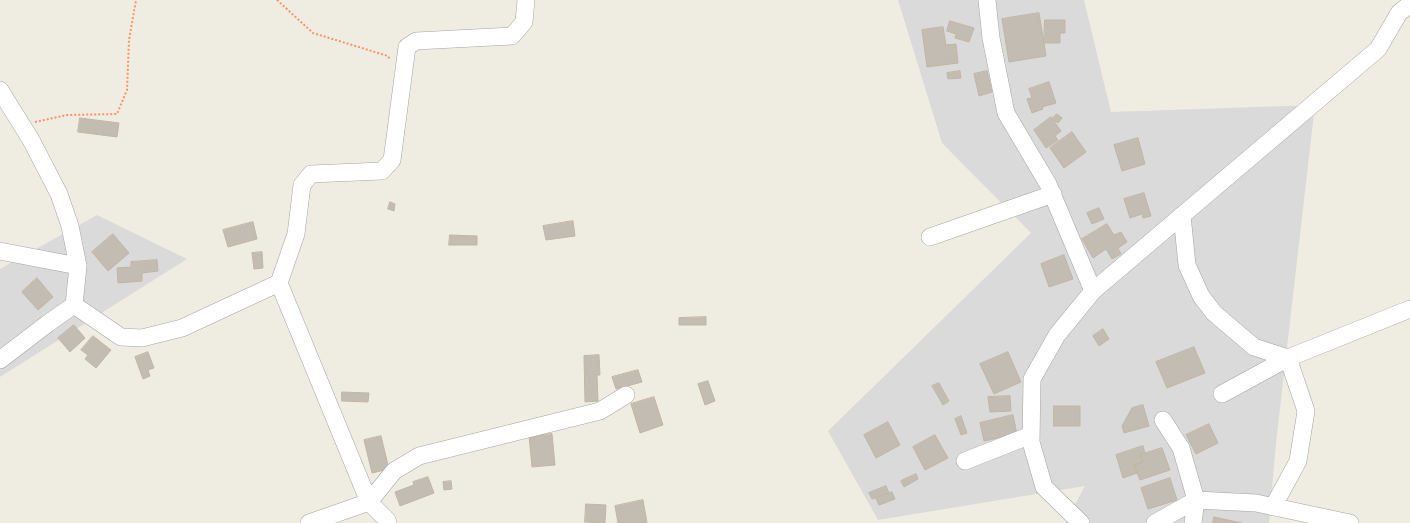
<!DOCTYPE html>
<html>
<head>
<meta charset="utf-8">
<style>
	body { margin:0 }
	canvas { display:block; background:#efede2 }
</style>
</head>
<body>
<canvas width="1410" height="523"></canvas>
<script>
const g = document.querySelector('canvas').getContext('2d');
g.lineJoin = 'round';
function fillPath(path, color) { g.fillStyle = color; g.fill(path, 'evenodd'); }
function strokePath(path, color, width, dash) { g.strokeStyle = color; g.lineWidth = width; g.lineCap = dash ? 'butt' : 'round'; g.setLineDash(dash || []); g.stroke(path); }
fillPath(new Path2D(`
	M898,0h186l27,112 204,-7 -39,338 -7,80h-204l20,-37 -207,34 -50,-89 203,-198 -89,-90z
	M97,215l90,44 -187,118v-108z`), '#dbdada');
const building = new Path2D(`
	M1039,13l7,43 -37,6 -7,-43z
	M1045,20h20v13h-5v10h-16z
	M950,21l24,7 -5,14 -14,-4 1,-4 -9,-3z
	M943,27l3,18 10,-1 2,19 -31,4 -5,-37z
	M960,71l1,7 -13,1 -1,-6z
	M987,71l5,21 -13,4 -5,-22z
	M1049,82l7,21 -14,4 1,2 -11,4 -5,-14 5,-1 -3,-9z
	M1057,114l5,4 -4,5 -6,-4z
	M1051,117l10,14 -6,5 3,4 -12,8 -12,-18z
	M80,118l39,5 -2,14 -39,-5z
	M1072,132l14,20 -22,16 -14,-20z
	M1138,138l7,26 -23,7 -8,-26z
	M1144,193l7,23 -8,2 -1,-4 -12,4 -6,-19z
	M390,202l5,2 -1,7 -6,-2z
	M1099,208l5,11 -12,5 -5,-11z
	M573,221l2,15 -29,4 -3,-14z
	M253,222l4,17 -29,8 -5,-17z
	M1107,224l7,11 7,-3 6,10 -9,6 3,6 -9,5 -6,-10 -13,9 -11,-19z
	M113,234l16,19 -21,18 -16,-19z
	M450,235l27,1v9h-28z
	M262,252l1,16 -9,1 -2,-16z
	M1064,255l9,24 -24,8 -8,-23z
	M157,260l1,11 -16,2v8l-24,2 -1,-15 14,-1v-5z
	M37,278l16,19 -15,13 -16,-18z
	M706,317v8h-27v-7z
	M74,325l11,13 -15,14 -12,-14z
	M1103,329l6,10 -10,7 -6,-10z
	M93,336l18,14 -15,18 -11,-9 3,-4 -7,-5z
	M1194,347l11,26 -38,15 -11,-26z
	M148,352l6,16 -6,2 2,6 -7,3 -8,-22z
	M1008,352l13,30 -27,12 -14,-30z
	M599,355l1,20h-3l1,26 -13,1 -1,-46z
	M638,370l4,12 -26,7 -4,-12z
	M708,381l7,20 -10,4 -7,-21z
	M939,383l10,18 -6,4 -11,-19z
	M342,392l27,1 -1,9 -26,-1z
	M1010,396l1,15 -21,1 -2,-15z
	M654,397l9,28 -23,8 -9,-29z
	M1143,405l6,21 -25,7 -2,-7 10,-18z
	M1054,406h26v20h-26z
	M1013,415l4,19 -33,7 -4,-18z
	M961,416l6,17 -6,2 -6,-16z
	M888,422l12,23 -24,13 -12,-23z
	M1209,424l9,19 -22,11 -10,-19z
	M552,434l3,31 -23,2 -3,-31z
	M935,435l13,23 -23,12 -12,-23z
	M381,436l8,33 -17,4 -8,-33z
	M1143,446l2,8 -5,1 3,7 -9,3 3,8 -14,5 -7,-23z
	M1162,448l8,22 -30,10 -6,-15 9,-3 -3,-7z
	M916,474l2,5 -14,8 -3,-6z
	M428,477l6,16 -34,13 -5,-14 19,-7 -1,-3z
	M1170,478l7,22 -29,9 -7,-21z
	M451,481l1,8 -8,1 -1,-8z
	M886,486l3,7 -17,6 -3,-6z
	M892,492l3,7 -16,6 -3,-6z
	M643,500l4,23h-29l-3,-17z
	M586,504l20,1 -1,18 -20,-1z
	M1214,517l28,6h-29z`);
fillPath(building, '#c3bcb2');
strokePath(building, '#c1b6a4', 1);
const minor = new Path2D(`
	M987,0l4,38 15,75 42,71 45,107
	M0,90l31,50 28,54 11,32 8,40 -4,39 -27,19 -47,36
	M1182,215l5,50 14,31 13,17 40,34 34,11 18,53 -8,50 -25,46
	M930,237l123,-43
	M0,251l78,15
	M74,305l47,32 21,1 40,-10 97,-45
	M1222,394l66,-36 122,-49
	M1163,420l18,28 15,52 -3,23
	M965,461l66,-26
	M309,523l60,-21 25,-31 25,-15 181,-45 26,-16
	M388,523l-1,-3 -18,-18 -90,-219 17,-49 6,-49 9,-11 71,-3 10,-11 15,-113 9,-6 96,-5 12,-14 2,-22
	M1081,523l-37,-36 -13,-45 1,-63 25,-44 36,-44 285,-242 21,-36 11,-9
	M1155,523l41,-23 60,3 94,20`);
strokePath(minor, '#a4a4a4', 18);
strokePath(new Path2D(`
	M277,0l36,33 75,23 2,4
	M35,122l32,-7 50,-1 10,-24 2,-50 7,-40`), '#ff9162', 2, [2, 2]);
strokePath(minor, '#fff', 17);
</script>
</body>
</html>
